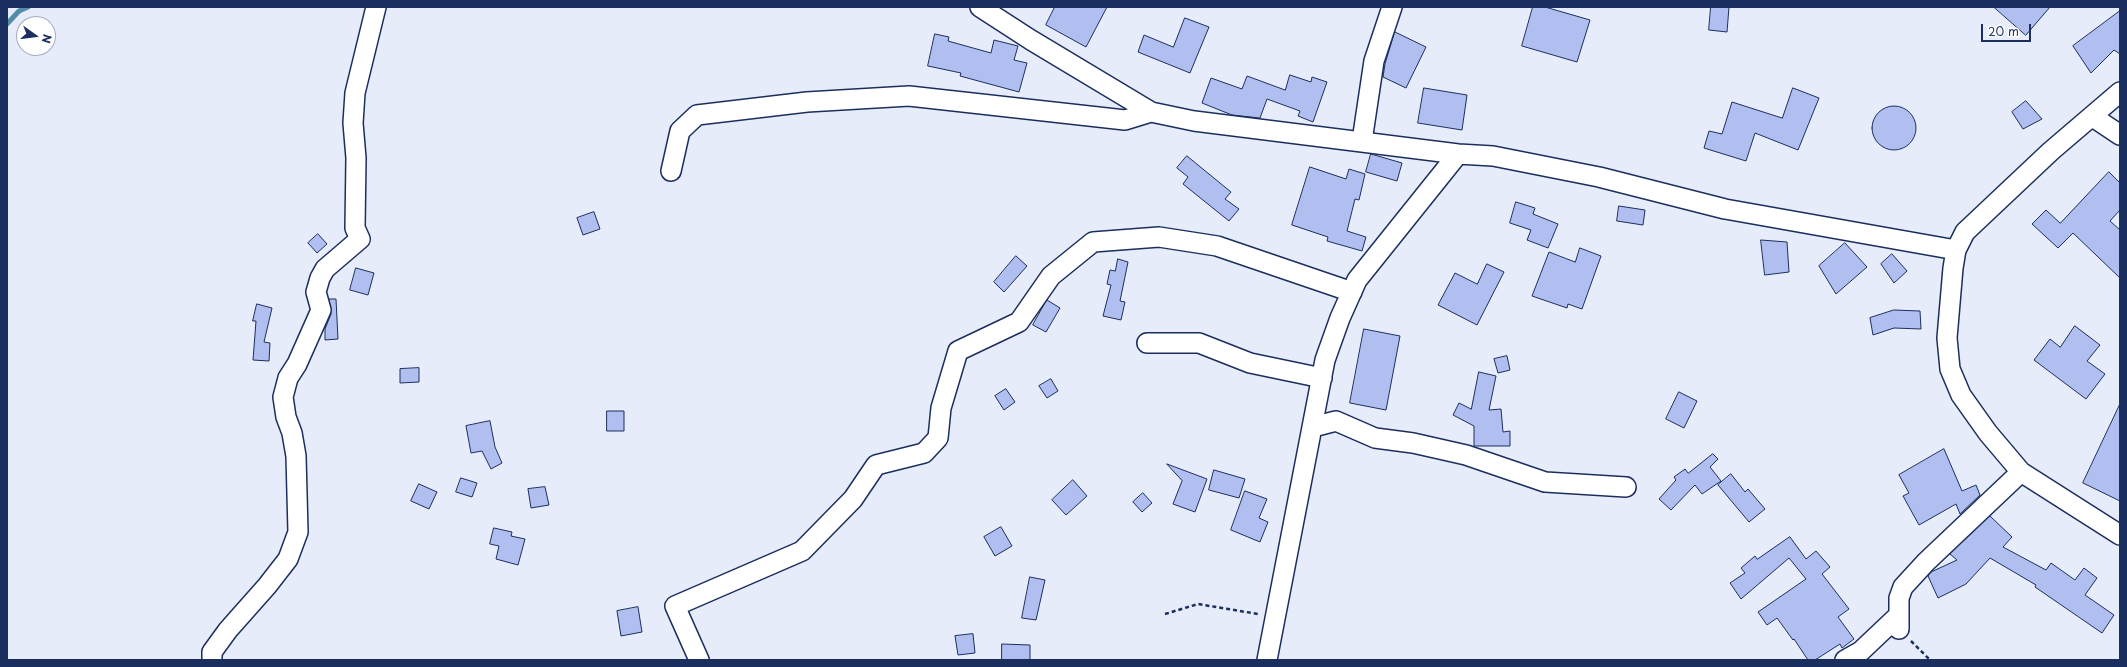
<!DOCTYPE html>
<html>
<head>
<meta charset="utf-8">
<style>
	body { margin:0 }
	#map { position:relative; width:2127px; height:667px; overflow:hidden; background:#e7ecfa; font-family:"Playpen Sans",sans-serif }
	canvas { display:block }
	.frame { position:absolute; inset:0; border:8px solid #1b2f5e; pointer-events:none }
	.north { position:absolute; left:16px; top:16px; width:40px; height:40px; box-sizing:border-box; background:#fff; border:1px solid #a4acbf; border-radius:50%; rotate:104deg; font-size:11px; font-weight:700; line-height:16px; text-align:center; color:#1b2f5e }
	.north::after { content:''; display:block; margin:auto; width:14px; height:18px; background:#1b2f5e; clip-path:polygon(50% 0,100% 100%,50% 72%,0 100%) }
	.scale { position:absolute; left:1981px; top:24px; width:50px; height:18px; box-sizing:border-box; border:2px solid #1b2f5e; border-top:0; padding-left:5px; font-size:12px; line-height:14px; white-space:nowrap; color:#1b2f5e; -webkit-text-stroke:3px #fff; paint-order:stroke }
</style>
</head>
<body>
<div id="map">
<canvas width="2127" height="667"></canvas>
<div class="frame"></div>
<div class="north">N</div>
<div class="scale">20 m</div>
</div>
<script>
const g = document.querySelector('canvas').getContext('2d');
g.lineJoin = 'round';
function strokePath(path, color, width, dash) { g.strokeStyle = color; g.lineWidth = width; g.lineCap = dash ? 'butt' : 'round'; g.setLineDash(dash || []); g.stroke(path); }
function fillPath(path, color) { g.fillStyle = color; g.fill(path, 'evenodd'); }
strokePath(new Path2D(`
	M7,24l12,-13 9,-4`), '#548ba7', 5);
const building = new Path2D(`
	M1055,7h52l-21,40 -40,-22z
	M1533,7h12l45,13 -13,42 -55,-16z
	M1711,7h18l-2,25 -18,-2z
	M1994,7h56l-24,28z
	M2120,11v43l-6,-4 -23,23 -18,-27z
	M1185,18l24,9 -19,46 -52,-21 6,-17 29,12z
	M1395,32l31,15 -20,41 -23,-11 2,-13z
	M935,34l14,3 -1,4 43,12 3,-13 24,6 -4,14 13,3 -8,29 -59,-16 1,-3 -33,-7z
	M1290,75l21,7 1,-5 15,5 -14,40 -15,-6 2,-5 -33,-12 -7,19 -28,-3 -30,-12 9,-25 31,11 5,-13 38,14z
	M1424,88l43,7 -5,35 -44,-7z
	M1793,88l26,10 -21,52 -43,-17 -9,28 -42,-13 5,-17 13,3 10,-32 50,16z
	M2026,101l16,18 -19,10 -11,-17z
	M1872 128a22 22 0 1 1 44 0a22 22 0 1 1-44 0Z
	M1371,154l31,9 -5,18 -31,-9z
	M1187,156l44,36 -6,7 14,10 -10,12 -46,-37 5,-7 -11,-9z
	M1310,167l36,12 3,-10 16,5 -6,26 -4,-1 -8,32 19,6 -4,14 -35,-10 1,-4 -36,-12z
	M2109,172l11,11v27l-10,11 10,9v48l-47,-45 -15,15 -26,-24 14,-14 14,13z
	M1516,202l19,6 -2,6 25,10 -10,24 -21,-8 4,-10 -21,-7z
	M1619,206l26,4 -2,15 -26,-4z
	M594,212l6,17 -17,6 -6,-17z
	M318,234l9,10 -10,9 -9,-10z
	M1761,240l26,2 2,30 -24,3z
	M1845,243l22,24 -31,27 -17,-28z
	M1580,248l21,8 -19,53 -14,-5 -1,4 -35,-12 17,-44 26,10z
	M1892,254l15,17 -13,12 -13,-19z
	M1016,256l11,10 -23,26 -10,-10z
	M1118,259l10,3 -8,39 5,1 -4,18 -18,-4 8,-31 -4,-1 3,-14 5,1z
	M1487,264l17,8 -27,53 -39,-20 17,-32 22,11z
	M356,268l18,5 -6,22 -18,-5z
	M329,299h7l2,40 -13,1v-11l6,-15z
	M1047,300l13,8 -14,24 -13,-7z
	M257,304l15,4 -8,34 6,1 -1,18 -16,-1 3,-39h-3z
	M1894,310l26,1 1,18 -27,-1 -21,7 -3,-17z
	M2075,326l25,19 -13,16 18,13 -19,25 -52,-39 16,-21 10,8z
	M1364,329l36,7 -14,74 -36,-7z
	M1507,356l3,14 -12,3 -4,-14z
	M419,368v14l-19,1v-14z
	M1479,372l17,4 -7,34 12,-1 2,23 7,-1v15h-36v-20l-21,-11 6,-12 12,6z
	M1051,379l7,12 -11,7 -8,-12z
	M1006,389l9,13 -11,8 -9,-14z
	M1679,392l18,9 -13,27 -18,-9z
	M2120,404v97l-37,-18z
	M607,411h17v20h-17z
	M490,421l5,26 7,16 -11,6 -9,-18 -11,2 -5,-27z
	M1944,449l18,42 14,-6 4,10 -20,19 -4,-10 -37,21 -16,-29 6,-3 -10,-18z
	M1713,454l5,5 -8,8 11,14 -19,13 -7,-9 -24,25 -12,-11 17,-19 -2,-3 11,-8 3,4z
	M1167,464l40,15 -12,33 -22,-8 9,-23z
	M1214,470l31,9 -6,19 -30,-8z
	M1731,474l14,18 3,-3 17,20 -16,13 -31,-37z
	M461,478l16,5 -5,14 -16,-5z
	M1073,480l14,16 -21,19 -14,-15z
	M419,484l18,8 -8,17 -18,-8z
	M545,487l4,18 -18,3 -3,-19z
	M1245,491l22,8 -8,19 9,4 -8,20 -29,-12z
	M1143,493l9,10 -10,9 -9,-10z
	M1990,516l22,21 -9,10 43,23 5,-7 24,17 9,-12 13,10 -12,17 29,20 -12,18 -67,-46 1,-2 -46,-27 -24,26 -28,14 -10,-22 3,-4 26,-12 -7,-6z
	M1001,527l11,19 -17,10 -11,-19z
	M494,528l18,4 -1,4 14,3 -7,26 -22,-6 3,-13 -9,-2z
	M1790,537l16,22 10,-8 14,16 -8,7 27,35 -11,8 16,22 -12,9 -2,-4 -25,16h-7l-14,-21 -1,1 -16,-22 -10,7 -9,-13 48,-33 -17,-21 -48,41 -11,-16 15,-10 -4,-5 14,-12 2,3z
	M1030,577l15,3 -9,40 -14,-2z
	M638,607l4,25 -21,4 -4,-25z
	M973,634l2,19 -17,2 -3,-19z
	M1002,644l28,1v15h-28z`);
fillPath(building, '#b0bfef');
strokePath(building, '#1b2f5e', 1);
const minor = new Path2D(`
	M980,7l51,33 120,72 43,9 264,33 35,2 106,21 126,32 231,41
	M2120,92l-69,59 -86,81 -9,18 -3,18 -6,70 3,31 11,26 27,38 33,39 99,63
	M2093,117l27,18
	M1362,141l12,-80 18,-54
	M671,171l9,-40 17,-16 110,-13 102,-6 216,24 26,-8
	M1147,343h52l51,20 72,15
	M1313,427l23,-6 39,17 38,5 53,12 79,27 81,5
	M1899,629v-31l4,-11 23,-25 95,-90
	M212,660v-8l16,-22 39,-44 21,-27 10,-27 -2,-76 -4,-23 -6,-16 -3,-20 5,-19 9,-14 24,-54 -5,-18 4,-14 5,-9 35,-30 -5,-11 1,-70 -3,-35 2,-30 21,-86
	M699,660l-24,-54 127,-55 51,-52 23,-34 48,-12 14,-15 3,-30 17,-57 61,-29 32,-46 42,-34 66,-5 58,9 135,46
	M1267,660l58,-300 15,-42 17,-38 101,-126
	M1845,660l16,-9 37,-35`);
strokePath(minor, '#1b2f5e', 22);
strokePath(new Path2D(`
	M1165,614l33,-10 60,10
	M1911,641l19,19`), '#1b2f5e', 2.5, [4, 3]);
strokePath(minor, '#fff', 19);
</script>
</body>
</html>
